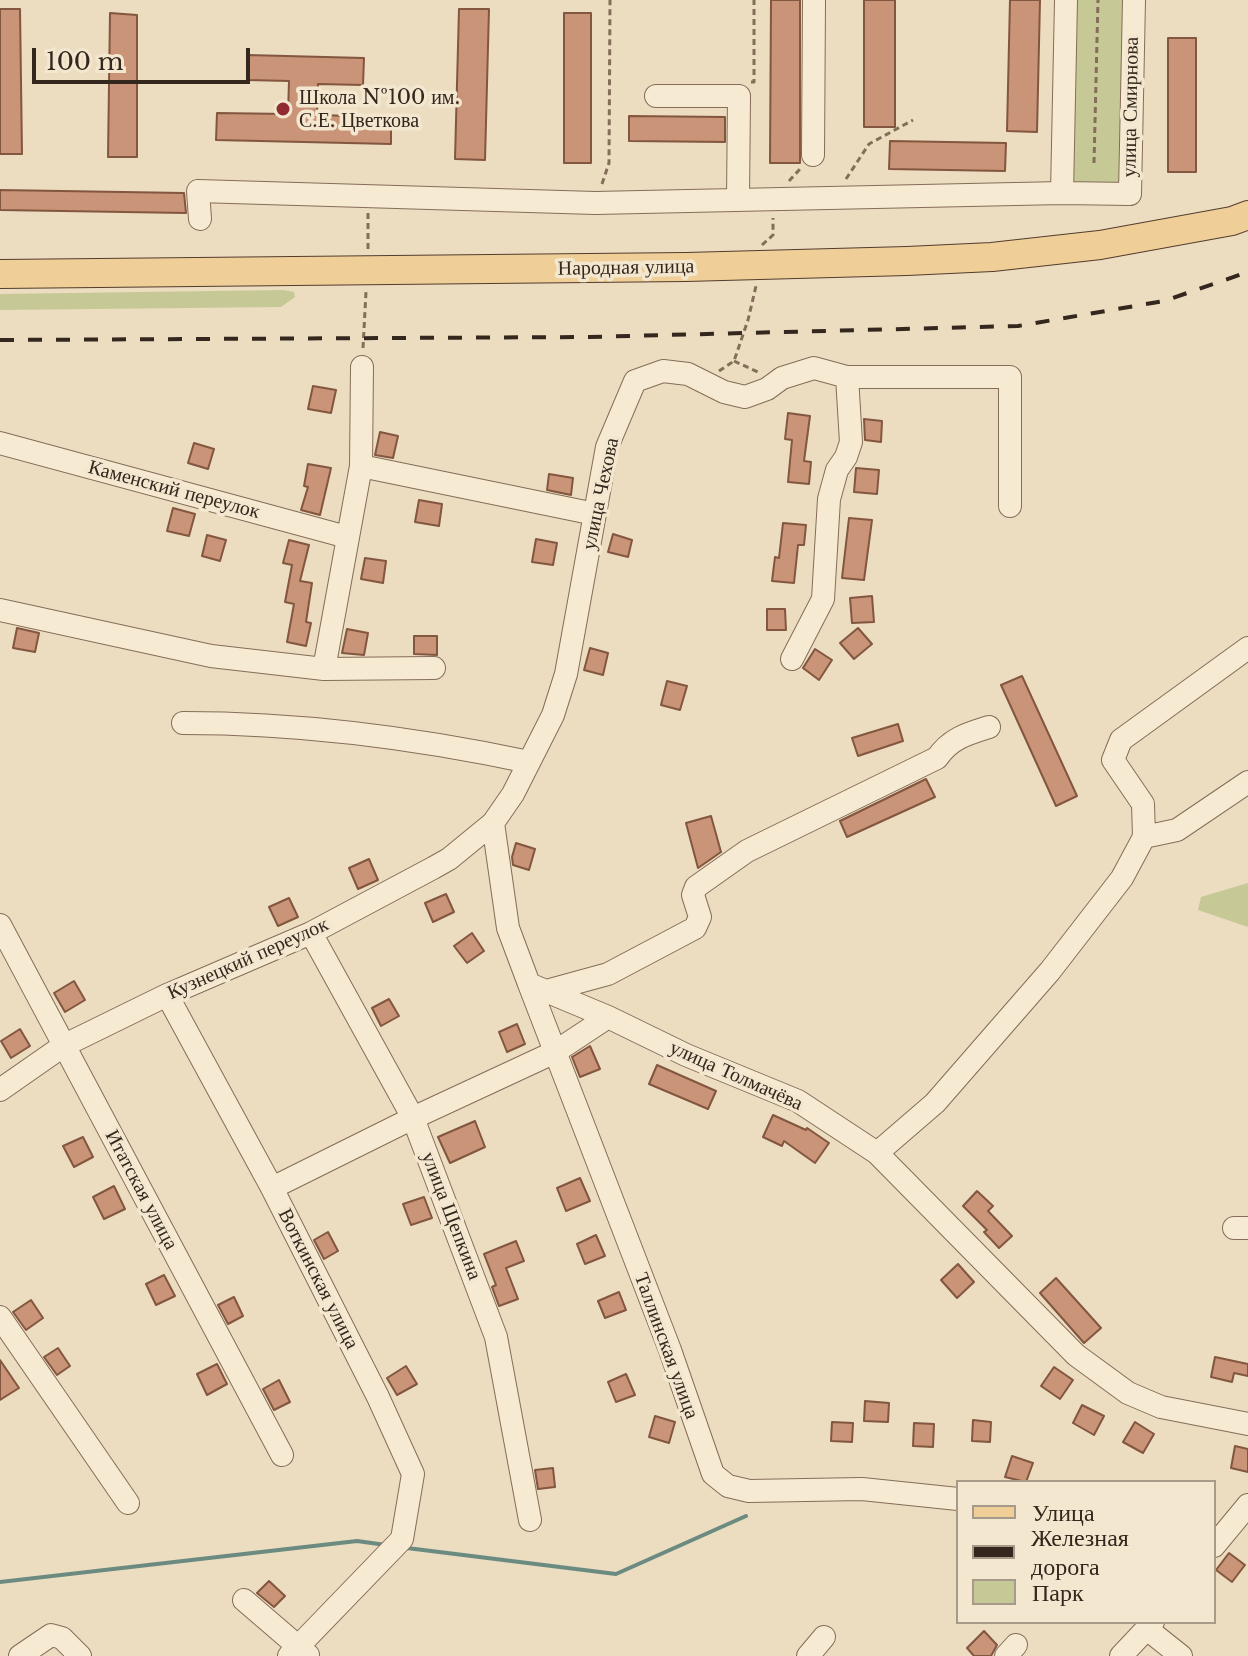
<!DOCTYPE html>
<html>
<head>
<meta charset="utf-8">
<style>
	body { margin:0 }
	#map { position:relative; width:1248px; height:1656px; overflow:hidden; background:#ecdcc0; font-family:"Libre Baskerville",serif }
	canvas { display:block }
	.legend { position:absolute; left:956px; top:1480px; width:260px; height:144px; box-sizing:border-box; background:#f4e7cf; border:2px solid #a79a88; margin:0; padding:10px 14px; list-style:none; font-size:24px; color:#34271d }
	.legend li { display:flex; align-items:center; gap:16px; height:40px }
	.legend b { width:40px; border:2px solid #a79a88 }
	.scale { position:absolute; left:32px; top:48px; width:218px; height:36px; box-sizing:border-box; border:4px solid #34271d; border-top:0; padding-left:10px; font-size:24px; line-height:28px; white-space:nowrap; color:#34271d; -webkit-text-stroke:6px #f4e7cf; paint-order:stroke }
</style>
</head>
<body>
<div id="map">
<canvas width="1248" height="1656"></canvas>
<ul class="legend">
<li><b style="height:10px;background:#efce98"></b>Улица</li>
<li><b style="height:10px;background:#34271d"></b>Железная дорога</li>
<li><b style="height:22px;background:#c6c995"></b>Парк</li>
</ul>
<div class="scale">100 m</div>
</div>
<script>
const g = document.querySelector('canvas').getContext('2d');
g.lineJoin = 'round';
function fillPath(path, color) { g.fillStyle = color; g.fill(path, 'evenodd'); }
function strokePath(path, color, width, dash) { g.strokeStyle = color; g.lineWidth = width; g.lineCap = dash ? 'butt' : 'round'; g.setLineDash(dash || []); g.stroke(path); }
function write(font, color, halo, rows, align = 'center') {
  g.font = font + ' "Libre Baskerville",serif'; g.lineWidth = 7; g.setLineDash([]); g.textBaseline = 'middle'; g.strokeStyle = halo; g.fillStyle = color; for (const [text, x, y, turn = 0] of rows) {
    g.save(); g.translate(x, y); g.rotate((+turn || 0) * Math.PI / 180); g.textAlign = isNaN(turn) ? turn : align; if (halo) g.strokeText(text, 0, 0); g.fillText(text, 0, 0); g.restore();
  }
}
fillPath(new Path2D(`
	M1076,0h47l-3,185 -48,-1z
	M283,290l11,2 1,5 -14,10 -281,3v-16z
	M1248,883v44l-50,-17 3,-13z`), '#c6c995');
strokePath(new Path2D(`
	M407,1548l209,26 130,-58
	M0,1582l357,-41 29,4`), '#6b8b81', 4);
const building = new Path2D(`
	M771,0h29v163h-30z
	M864,0h31v127h-31z
	M1010,0h30l-3,132 -30,-1z
	M0,9h20l2,145h-22z
	M459,9h30l-4,151 -30,-1z
	M110,13l27,2v142h-29z
	M564,13h27v150h-27z
	M1168,38h28v134h-28z
	M247,55l117,3 -1,27 -45,-1 -1,31 74,2v27l-175,-4 1,-27 71,1 1,-33 -42,-1z
	M629,116l96,1v25l-96,-1z
	M890,141l116,2 -1,28 -116,-2z
	M0,190l184,3 2,20 -186,-3z
	M313,386l23,4 -5,23 -23,-4z
	M788,413l22,3 -6,45 7,1 -2,22 -21,-2 4,-42 -7,-1z
	M864,419l18,2 -1,21 -16,-2z
	M380,432l18,4 -5,22 -18,-3z
	M194,443l20,6 -6,20 -20,-6z
	M308,464l23,4 -11,47 -19,-5 7,-23 -4,-1z
	M856,468l23,2 -2,24 -23,-2z
	M549,474l24,4 -2,17 -24,-5z
	M419,500l23,4 -3,22 -24,-4z
	M173,508l22,6 -6,22 -22,-5z
	M849,518l23,2 -8,60 -22,-2z
	M783,523l23,2 -2,20h-6l-4,38 -22,-2 3,-24 4,1z
	M613,534l19,6 -4,17 -20,-5z
	M207,535l19,5 -6,21 -18,-5z
	M536,539l21,4 -4,22 -21,-3z
	M289,540l20,5 -9,36 12,2 -6,39 5,1 -5,23 -19,-4 7,-38 -9,-2 7,-37 -9,-2z
	M365,558l21,3 -3,22 -22,-4z
	M872,596l2,26 -22,1 -2,-25z
	M767,609h18l1,21h-19z
	M17,628l22,5 -4,19 -22,-4z
	M858,628l14,16 -18,15 -14,-16z
	M347,629l21,4 -4,22 -22,-2z
	M414,636h23v19l-23,-1z
	M590,648l18,5 -5,22 -19,-5z
	M815,649l17,11 -13,20 -16,-12z
	M1022,676l55,120 -21,10 -55,-121z
	M667,681l20,5 -7,24 -19,-5z
	M898,724l5,17 -45,15 -6,-18z
	M926,779l9,18 -88,40 -7,-16z
	M711,816l10,36 -23,16 -12,-45z
	M516,843l19,6 -6,21 -16,-5 -1,-8z
	M369,859l9,21 -20,9 -9,-21z
	M446,894l8,18 -21,10 -8,-19z
	M289,898l9,19 -20,9 -9,-19z
	M472,933l12,18 -17,12 -13,-17z
	M74,981l11,19 -20,12 -11,-19z
	M389,999l10,17 -18,10 -9,-18z
	M517,1024l8,20 -18,8 -8,-20z
	M20,1029l10,17 -19,12 -10,-17z
	M590,1046l10,23 -20,8 -8,-20z
	M657,1065l59,26 -8,18 -59,-25z
	M773,1115l33,15 1,-2 22,15 -14,20 -31,-22 -2,5 -19,-9z
	M475,1121l10,26 -35,16 -12,-26z
	M83,1137l10,20 -19,10 -11,-21z
	M580,1178l10,23 -24,10 -9,-23z
	M114,1186l11,23 -21,10 -11,-22z
	M977,1191l16,15 -5,5 24,25 -13,12 -15,-16 3,-2 -24,-24z
	M424,1197l8,21 -21,7 -8,-21z
	M328,1232l10,19 -14,8 -10,-19z
	M596,1235l9,21 -20,8 -8,-20z
	M516,1241l8,20 -18,7 12,31 -19,7 -7,-19 4,-2 -12,-31z
	M958,1264l16,18 -17,16 -16,-18z
	M164,1275l11,21 -19,9 -10,-21z
	M1056,1278l45,50 -17,15 -44,-50z
	M619,1292l7,18 -21,8 -7,-17z
	M234,1297l9,19 -15,8 -10,-19z
	M31,1300l12,18 -17,12 -13,-18z
	M58,1348l12,18 -13,9 -13,-18z
	M1215,1357l33,7v12l-14,-3 -2,9 -21,-5z
	M0,1360l19,28 -19,12z
	M217,1364l10,20 -20,11 -10,-21z
	M406,1366l11,18 -20,11 -10,-17z
	M1054,1367l19,13 -13,19 -19,-13z
	M626,1374l9,21 -19,7 -8,-20z
	M279,1380l11,22 -16,8 -11,-21z
	M865,1401l24,2 -1,19 -24,-1z
	M1082,1405l22,11 -10,19 -21,-12z
	M655,1416l20,6 -6,21 -20,-6z
	M973,1420l18,2 -1,20 -18,-1z
	M832,1422l21,1 -1,19 -21,-1z
	M1135,1422l19,12 -11,19 -20,-11z
	M914,1423l20,1 -1,23 -20,-1z
	M1235,1446l13,3v23l-17,-4z
	M1012,1456l21,7 -7,19 -21,-5z
	M553,1468l2,19 -17,2 -3,-19z
	M1229,1553l16,12 -13,17 -16,-12z
	M269,1581l16,15 -11,11 -17,-14z
	M984,1631l13,14 -6,11h-17l-7,-8z`);
fillPath(building, '#c99477');
strokePath(building, '#82563f', 2);
const minor = new Path2D(`
	M1066,0l-4,193 68,1 4,-194
	M656,96h83l-1,104
	M813,155l1,-155
	M200,219l-2,-28 397,12 467,-10
	M0,443l347,94
	M361,466l234,48
	M0,610l211,46 113,13 110,-1
	M792,659l31,-60 6,-100 8,-29 9,-13 5,-15 -4,-65
	M324,669l37,-203 1,-99
	M183,723c116,0 233,15 346,39
	M493,823l15,105 21,56 79,33 78,38 112,46 79,52 199,202 52,38 33,14 87,17
	M1144,837l33,-7 71,-48
	M0,925l282,530
	M311,933l102,185 83,219 34,183
	M529,984l141,366 43,124 15,12 21,5 113,-2 96,10
	M546,991l62,-17 87,-46 5,-11 -7,-22 3,-8 51,-36 190,-93c14,-20 30,-24 52,-31
	M167,995l105,193 106,209 35,77 -11,65 -113,117
	M0,1090l63,-44 104,-51 144,-62 122,-65 16,-9 44,-36 20,-29 40,-79 13,-41 41,-227 28,-66 28,-10 25,3 36,18 21,5 22,-8 15,-11 32,-10 33,9h163v129
	M877,1153l58,-50 115,-132 72,-93 22,-41 -1,-33 -30,-44 8,-20 127,-92
	M272,1188l141,-70 142,-66 53,-35
	M1234,1228h14
	M0,1317l128,186
	M1214,1546l34,-41
	M244,1600l64,55
	M1147,1629l34,27
	M20,1656l31,-21 11,3 18,18
	M808,1656l16,-19
	M1006,1656l10,-11
	M1121,1656l32,-34`);
const major = new Path2D(`
	M0,274l686,-7 221,-6 85,-4 108,-12 132,-24 16,-6`);
strokePath(minor, '#846d59', 24);
strokePath(major, '#523c2d', 30);
strokePath(new Path2D(`
	M751,82h3v-82
	M1094,163l4,-163
	M846,179l23,-35 44,-24
	M789,181l11,-12
	M602,184l7,-21 1,-163
	M762,245l11,-10v-17
	M368,249v-37
	M363,348l3,-56
	M734,361l26,12
	M719,371l15,-10 14,-41 8,-34`), '#846d59', 3, [6, 4]);
strokePath(minor, '#f7ead3', 22);
strokePath(major, '#efce98', 28);
strokePath(new Path2D(`
	M0,340l589,-3 429,-11 146,-25 84,-29`), '#34271d', 4, [14, 14]);
for (const [x, y, r, color] of [
	[283,109,8,"#912b32"]
]) { const dot = new Path2D(); dot.arc(x, y, r, 0, 2 * Math.PI); g.fillStyle = color; g.fill(dot); strokePath(dot, '#f4e7cf', 3); }
write('20px', '#34271d', '#f4e7cf', [
	["Школа №100 им.",299,98],
	["С.Е. Цветкова",299,121]
], 'left');
write('20px', '#34271d', '#f4e7cf', [
	["улица Смирнова",1131,107,-89],
	["Народная улица",626,268,-1],
	["Каменский переулок",174,490,15],
	["улица Чехова",601,494,-78],
	["Кузнецкий переулок",248,959,-24],
	["улица Толмачёва",736,1076,24],
	["Итатская улица",141,1190,62],
	["улица Щепкина",451,1216,69],
	["Воткинская улица",318,1279,63],
	["Таллинская улица",666,1346,70]
]);
</script>
</body>
</html>
